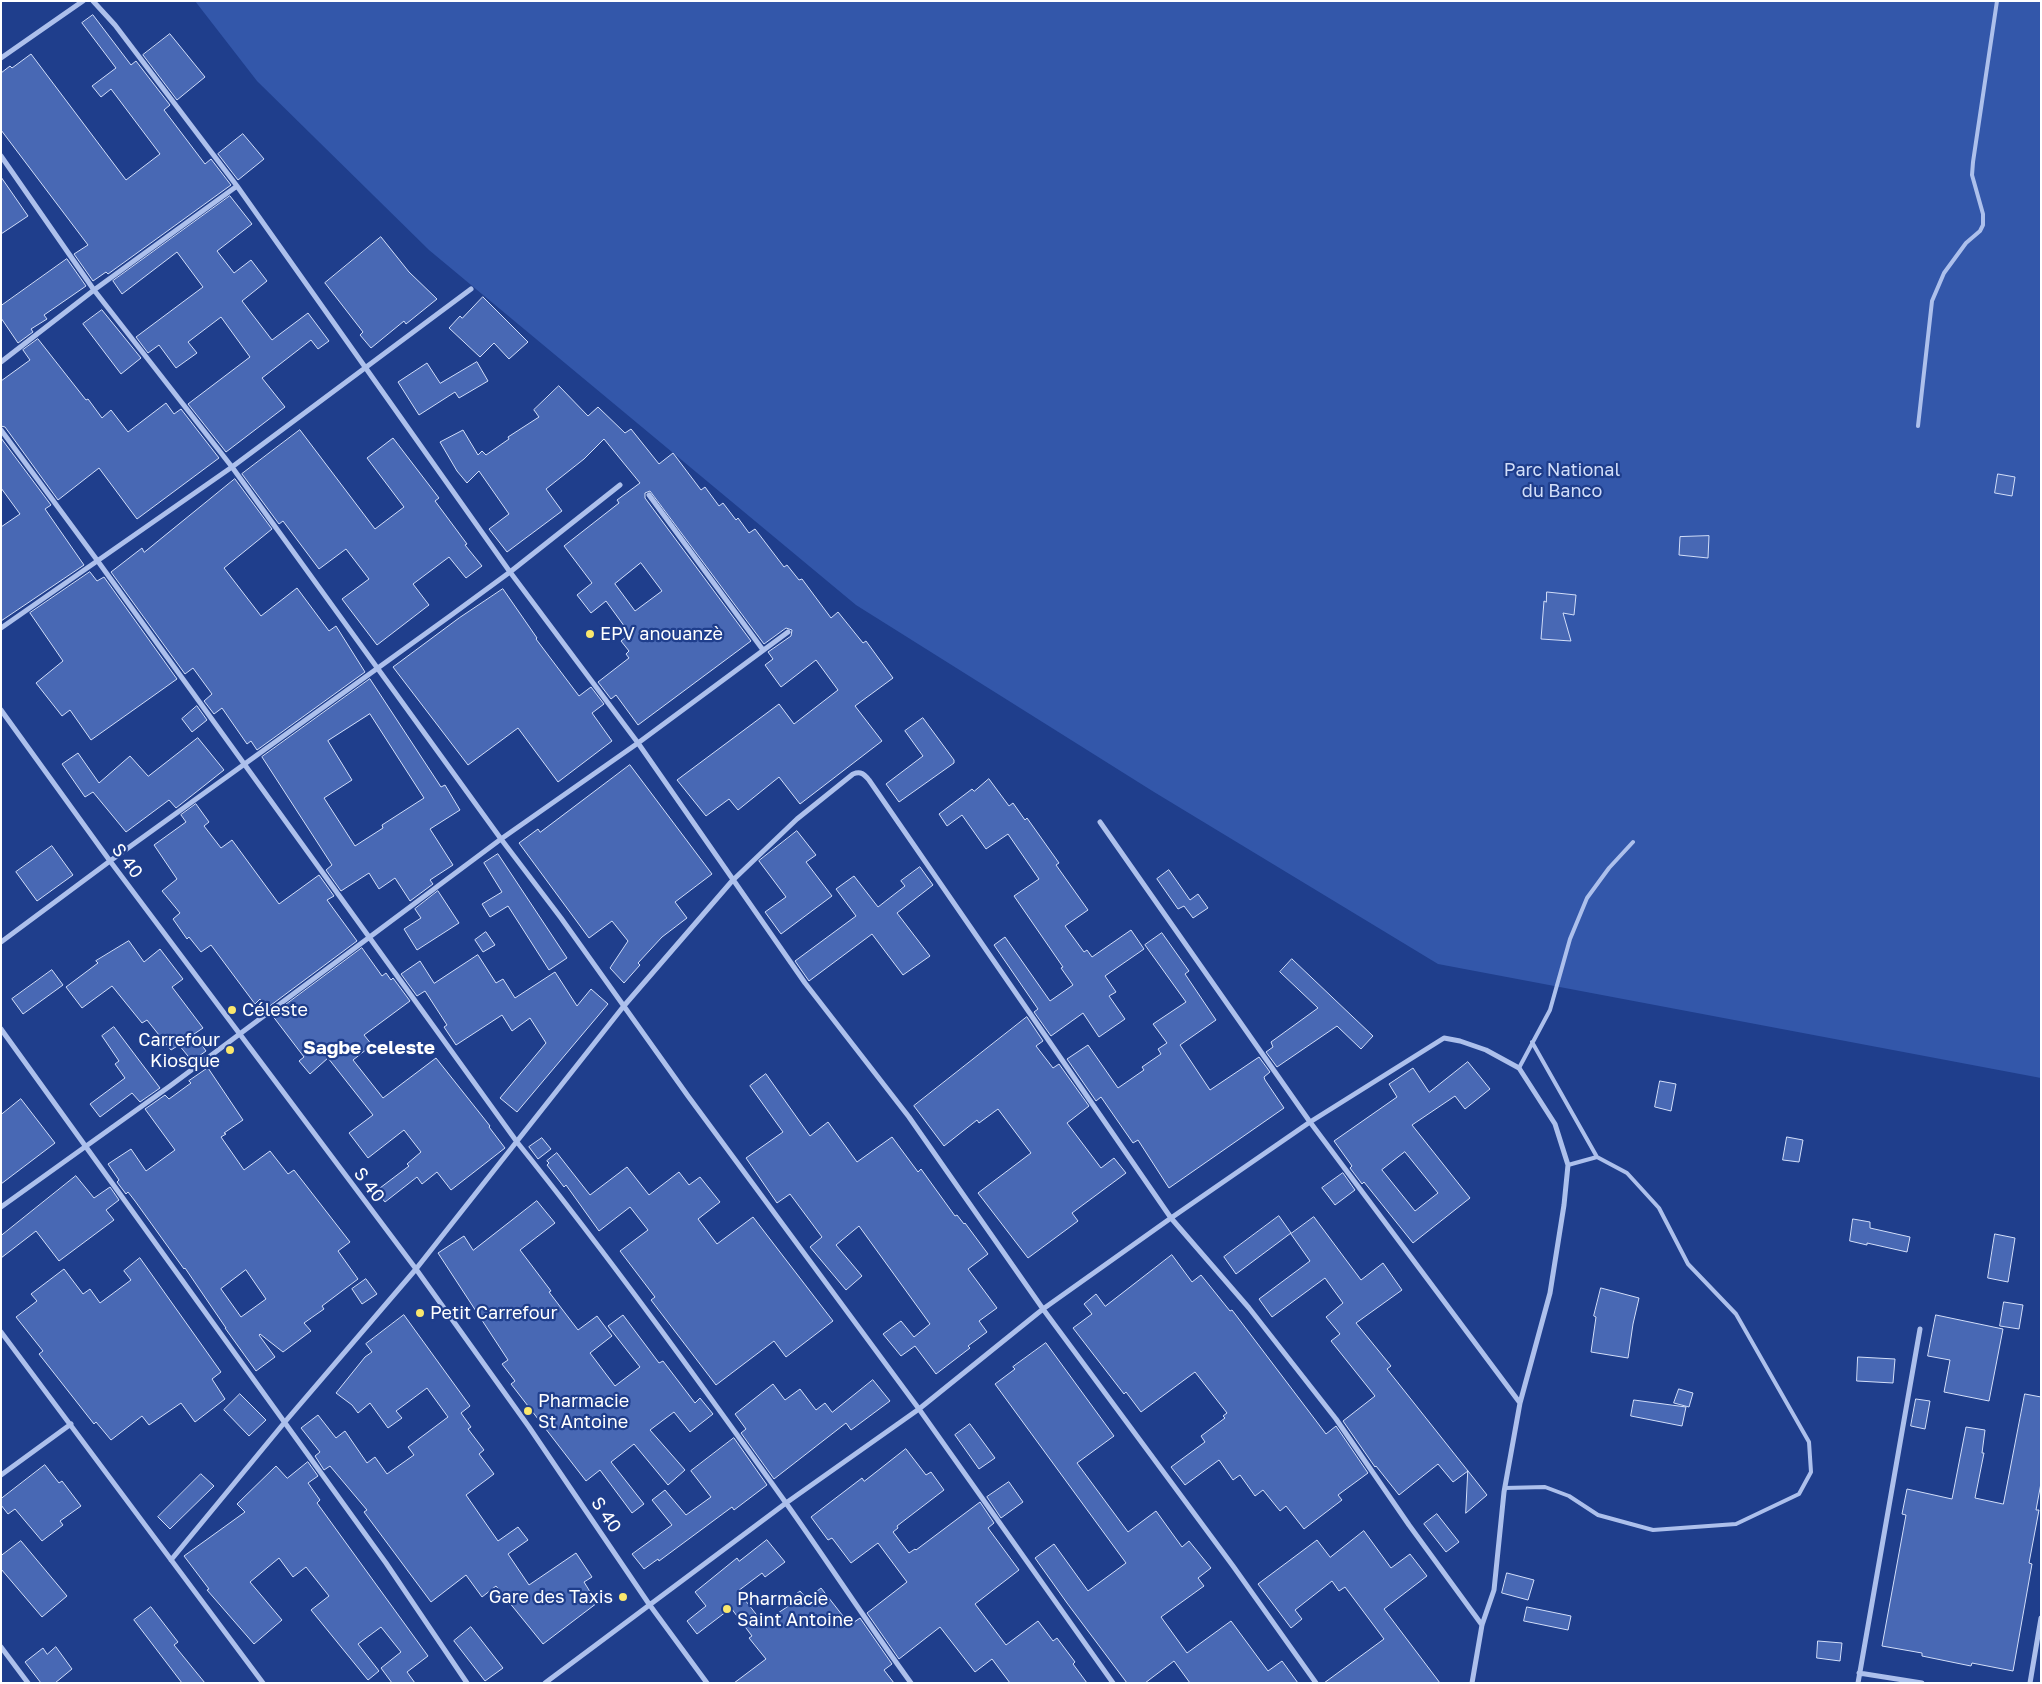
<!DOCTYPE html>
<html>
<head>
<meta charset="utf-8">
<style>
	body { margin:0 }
	#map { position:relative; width:2042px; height:1684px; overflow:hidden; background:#1f3e8c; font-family:"Golos Text",sans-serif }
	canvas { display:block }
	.frame { position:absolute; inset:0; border:2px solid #fff; pointer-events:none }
</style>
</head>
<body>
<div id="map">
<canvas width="2042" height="1684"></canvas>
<div class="frame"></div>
</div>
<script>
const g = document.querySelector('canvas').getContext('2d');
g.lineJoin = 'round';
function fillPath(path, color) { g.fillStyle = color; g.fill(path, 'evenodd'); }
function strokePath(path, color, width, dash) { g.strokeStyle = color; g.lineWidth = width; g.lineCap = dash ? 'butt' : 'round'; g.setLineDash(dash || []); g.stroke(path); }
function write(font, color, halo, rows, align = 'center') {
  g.font = font + ' "Golos Text",sans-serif'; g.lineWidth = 4.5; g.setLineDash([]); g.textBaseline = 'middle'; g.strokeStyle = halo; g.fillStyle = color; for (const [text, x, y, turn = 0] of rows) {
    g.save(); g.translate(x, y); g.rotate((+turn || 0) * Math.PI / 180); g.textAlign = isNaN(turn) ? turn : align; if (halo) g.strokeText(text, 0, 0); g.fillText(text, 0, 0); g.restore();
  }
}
fillPath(new Path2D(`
	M195,1h1846v1077l-603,-114 -284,-172 -298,-187 -427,-355 -172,-169z`), '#3357aa');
const building = new Path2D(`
	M93,15l38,50 5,-4 34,44 -6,5 41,54 6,-5 20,26 -123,89 -2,-2 -13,9 -19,-27 14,-9 -87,-115v-57l9,-7 2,2 19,-14 95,126 34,-26 -49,-65 -10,8 -9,-11 24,-18 -34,-45z
	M170,34l35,43 -28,23 -34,-45z
	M243,134l21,25 -26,21 -20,-26z
	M1,177l27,39 -27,18z
	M230,196l22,28 -35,27 17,22 17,-13 16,21 -25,20 30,39 36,-27 21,28 -11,8 -7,-9 -49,38 23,29 -59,45 -38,-48 62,-47 -29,-40 -33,25 9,11 -21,15 -17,-23 -11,8 -12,-16 67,-50 -26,-35 -55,42 -9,-13z
	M381,237l28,35 28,27 -31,25 -2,-3 -33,27 -11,-13 3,-3 -38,-49z
	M67,259l19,27 -42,29 3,4 -16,10 2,3 -15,11 -17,-25v-12z
	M483,297l45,45 -19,17 -15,-16 -14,14 -31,-29 11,-12 2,2z
	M102,310l39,48 -20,16 -38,-50z
	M38,339l48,61 2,-1 14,19 9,-8 17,22 38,-29 8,11 7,-5 38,49 -82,61 -38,-51 -41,32 -53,-73 -4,-1v-45l29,-21 -7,-10z
	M477,362l11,19 -29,17 -4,-6 -36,23 -21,-33 29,-19 13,20z
	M559,386l29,30 10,-9 27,26 6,-4 28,35 14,-11 28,37 4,-3 14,19 4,-3 13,17 2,-2 11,15 6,-4 29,38 3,-2 12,15 3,-1 29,39 7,-6 25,31 3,-2 27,37 -38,28 27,35 -82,63 -21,-27 -41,33 -9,-11 -23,17 -29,-36 102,-76 15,20 44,-34 -22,-30 -35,27 -16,-22 8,-6 -5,-7 23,-16 1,-6 -6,-2 -22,16 -114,-153 -5,2v5l106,143 -113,84 -22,-30 -5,4 -13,-17 31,-24 -3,-4 3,-3 -8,-10 9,-7 -24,-33 -15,12 -14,-18 15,-12 -28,-37 55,-43 -2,-3 23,-17 -36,-44 -20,20 -38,30 16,22 -55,41 -18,-23 20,-15 -30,-43 -12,12 -10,-12 -17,-29 23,-12 15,25 4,-4 4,4 23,-16 -1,-2 31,-20 -5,-7zM641,563l21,28 -27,20 -20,-27z
	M300,430l75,99 29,-22 -37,-49 26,-20 46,60 -4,3 32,43 -2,1 17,21 -16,12 -17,-21 -36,27 16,21 -52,40 -35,-46 27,-20 -23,-30 -27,20 -36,-48 -4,3 -37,-50z
	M1,438l50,67 -6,4 39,56 -83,56v-94l19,-13 -19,-26z
	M1998,474l17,3 -3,19 -17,-3z
	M235,479l37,50 -48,39 37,48 36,-28 32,43 7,-5 29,46 -108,78 -6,-9 -4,3 -25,-36 -8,6 -10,-13 8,-7 -19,-26 -8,6 -74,-102 31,-24 2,4z
	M1709,536l-1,22 -29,-3 1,-18z
	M90,572l7,9 7,-4 73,102 -86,61 -21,-30 -8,6 -26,-33 27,-22 -33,-48z
	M503,589l34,49 -1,1 43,57 12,-9 13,17 -12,9 20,28 -54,41 -40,-54 -50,37 -75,-98 66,-49z
	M1547,592l29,3 -2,20 -11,-2 8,28 -30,-2 3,-38 2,1z
	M370,679l71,108 4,-2 15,25 -30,19 23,36 -23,15 3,4 -23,17 -15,-23 -16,11 -10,-16 -28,18 -15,-21 6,-5 -70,-108zM370,714l54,84 -42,27 1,3 -28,18 -31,-48 28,-18 -24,-39z
	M197,706l10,14 -15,12 -10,-13z
	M923,718l31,42v3l-55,39 -13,-18 37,-28 -18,-25z
	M198,738l26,32 -48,38 -7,-8 -43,32 -33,-40 -8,5 -23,-33 16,-11 21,30 31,-27 18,20z
	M630,765l82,109 -37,28 12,16 -25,19 -24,26 2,2 -16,18 -14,-15 18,-27 -16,-20 -23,17 -70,-95 19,-14 2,3z
	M989,779l20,27 4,-3 12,17 2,-2 32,45 -3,2 32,45 -23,16 19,26 3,-2 5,7 39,-27 13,19 -39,27 11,16 -7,4 16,23 -26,18 -16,-24 -32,23 -17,-24 4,-3 -44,-64 11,-8 45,64 23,-16 -12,-17 2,-1 -49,-71 25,-17 -31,-45 -22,15 -24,-34 -15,11 -8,-12 33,-25 2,2z
	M196,804l13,18 -5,4 17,22 11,-8 47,64 40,-29 15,21 -7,4 30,41 -90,67 -7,-9 -5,5 -44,-59 -10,7 -12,-15 -2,2 -14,-20 7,-6 -18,-22 15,-12 -23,-34 32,-23 -5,-7z
	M797,831l19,24 -10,7 26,34 -51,38 -16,-22 21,-15 -27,-36z
	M52,846l21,29 -36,26 -21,-29z
	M498,854l69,104 -18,12 -41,-64 -18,11 -8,-13 20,-12 -18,-29z
	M920,867l13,18 -36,28 33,43 -27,19 -31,-41 -63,47 -14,-20 61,-45 -20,-27 18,-13 24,31 27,-21 -4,-5z
	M1169,870l21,30 8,-6 10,14 -15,10 -9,-12 -6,3 -21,-30z
	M438,891l21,32 -42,27 -13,-21 17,-11 -6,-9z
	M486,932l9,13 -12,7 -8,-12z
	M1162,933l27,38 -4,3 31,46 -36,25 30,45 49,-33 11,15 -6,5 1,3 19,28 -115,80 -31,-48 -5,3 -32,-46 -5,4 -29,-42 21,-14 30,43 26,-18 -2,-3 19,-13 -3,-5 9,-6 -14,-19 33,-22 -41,-57z
	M129,941l15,21 16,-13 23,30 -11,8 31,41 -9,6 12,17 -14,10 -13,-16 -8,5 -24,-30 -5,3 -30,-37 -30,22 -16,-21 32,-24 -2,-2z
	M362,948l20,28 4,-3 5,7 2,-2 17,23 -46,34 8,10 -19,15 30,38 53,-40 54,68 -1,1 16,21 -54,42 -14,-18 -15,12 -5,-7 -32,25 -9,-11 33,-25 -2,-2 14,-12 -17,-22 -36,28 -19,-25 24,-18 -45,-57 -18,16 -11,-13 5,-4 -32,-42z
	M478,955l18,28 7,-4 12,19 40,-26 22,34 14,-17 17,15 -91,108 -17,-14 46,-55 -16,-25 -18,13 -10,-16 -46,30 -12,-18 3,-2 -22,-34 -8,5 -16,-22 19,-13 14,22z
	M1292,959l81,77 -12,13 -24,-23 -60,41 -11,-15 7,-5 -2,-5 47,-34 -38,-36z
	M52,970l11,15 -40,29 -11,-15z
	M1027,1017l16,24 -7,5 17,22 6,-4 30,42 -22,17 34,45 13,-10 12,15 -54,40 6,8 -50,37 -50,-65 53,-40 -33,-44 -19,14 -2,-3 -33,26 -30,-40z
	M114,1027l46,61 -20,14 -8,-9 -32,24 -10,-13 35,-26 -10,-14 4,-3 -17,-25z
	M1468,1062l22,27 -25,20 -10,-13 -43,29 58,73 -57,45 -49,-61 -2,2 -12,-16 2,-2 -18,-25 63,-44 -8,-13 24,-16 16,24zM1405,1152l33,41 -23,18 -33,-41z
	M208,1068l35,52 -19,13 2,1 -5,3 23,33 26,-19 18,23 6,-4 56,72 -12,9 20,28 -36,27 2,3 -20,14 7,8 -28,21 -23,-18 -1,1 16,22 -19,14 -31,-43h1l-41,-60 -1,1 -49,-68 -7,-9 -2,2 -9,-12 2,-2 -11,-16 23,-15 15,22 29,-21 -30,-41 20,-14 4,4 22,-16 -2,-2zM246,1270l20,29 -25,18 -20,-28z
	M766,1074l44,62 18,-14 29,40 35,-25 26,35 3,-3 34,47 2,-1 7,9 1,-1 23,31 -20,15 29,39 -18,13 8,11 -19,14 2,2 -34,26 -21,-28 -14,10 -18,-22 18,-13 13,16 16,-13 -71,-98 -23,19 26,31 -16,14 -36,-43 12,-10 -32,-43 -13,9 -31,-45 37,-26 -33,-46z
	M1660,1081l16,3 -5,27 -16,-4z
	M21,1099l34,44 -54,41v-69z
	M1787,1137l16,3 -4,22 -16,-2z
	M542,1138l9,11 -13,10 -9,-12z
	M557,1153l33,42 37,-28 22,28 30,-23 10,13 11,-8 20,25 -22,17 19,25 36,-27 80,104 -47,36 -12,-16 -58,44 -65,-85 4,-3 -35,-46 28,-21 -18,-23 -31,24 -33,-46 -2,2 -17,-22 2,-2 -2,-2z
	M1343,1173l12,17 -20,15 -13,-17z
	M76,1176l18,22 16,-11 9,13 -13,10 8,10 -55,41 -23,-30 -35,27v-22z
	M537,1201l18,22 -35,27 31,41 -2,1 29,38 19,-14 15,20 -22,17 25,33 25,-19 -32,-41 15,-11 36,48 4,-2 32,42 5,-5 13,16 -23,18 -16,-20 -24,18 35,40 -17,15 -34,-41 -23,18 33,42 -12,9 -32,-43 -14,11 -75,-97 4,-3 -13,-17 6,-4 -70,-107 26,-17 9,14z
	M1279,1216l12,17 -55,41 -12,-17z
	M1314,1217l47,63 22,-17 19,27 -46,33 35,43 -4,3 81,102 -15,11 -15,-18 -39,31 -23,-29 -1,1 -32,-46 32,-25 -44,-55 9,-7 -14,-17 17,-14 -18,-25 -53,39 -13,-18 51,-38 -19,-27z
	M1853,1219l17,3v6l40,9 -3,15 -40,-9v2l-17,-4z
	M1995,1234l20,4 -7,44 -20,-4z
	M1172,1255l20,27 9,-7 29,36 2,-1 94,124 10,-8 32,47 -30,22 4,5 -38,29 -18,-23 -6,5 -17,-21 -8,6 -15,-21 -7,5 -14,-20 -34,25 -14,-18 34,-25 -4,-6 24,-18 -2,-2 4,-3 -32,-41 -54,40 -15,-20 -2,2 -51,-66 19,-14 -8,-10 12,-10 9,12z
	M140,1258l81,114 -9,7 13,20 -30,23 -14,-19 -32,22 -7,-9 -31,24 -15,-18 -2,2 -55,-70 4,-3 -27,-34 21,-16 -6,-7 33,-25 19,25 7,-5 10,14 31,-23 -7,-9z
	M366,1279l11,15 -15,10 -10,-15z
	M1601,1288l38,10 -6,26 -5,34 -37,-6 5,-35 -2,-1z
	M2004,1302l19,3 -4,24 -19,-3z
	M404,1315l66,91 -9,7 10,14 -3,2 16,21 -5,4 15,20 -28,21 32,46 20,-14 10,13 -20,14 21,31 47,-32 16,24 -8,5 13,21 -54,41 -47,-58 -14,11 -16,-22 -35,27 -67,-90 3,-2 -37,-44 -6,4 -9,-14 5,-4 -19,-24 17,-13 18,23 9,-7 22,32 8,-6 12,17 27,-19 -6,-8 40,-30 -21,-29 -31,23 6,7 -14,10 -18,-25 -12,10 -6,-8 -16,-12 29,-36 7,-5 -6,-8z
	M1936,1315l67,14 -14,72 -45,-9 6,-32 -22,-4z
	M1046,1343l68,93 -37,27 51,69 28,-21 26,36 7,-6 22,27 -13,10 6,8 -43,31 26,36 44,-32 37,50 14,-10 16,22h-108l-16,-22 -29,22h-18l-60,-80 -32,-45 19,-14 34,47 38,-28 -131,-179 20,-15 -2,-2z
	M1858,1357l37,2 -2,24 -36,-2z
	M873,1380l17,21 -39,29 -5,-7 -72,56 -33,-46 5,-4 -11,-15 38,-30 12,16 15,-11 16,21 9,-7 7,9z
	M1679,1389l14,4 -4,14 -15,-4z
	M240,1394l26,26 -17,16 -25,-26z
	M2025,1394l16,3v86l-5,27h3l-10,53 3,1 -19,107 -41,-8 -1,3 -49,-10v-3l-40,-7 24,-131 -4,-1 5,-25 45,10 14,-72 19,3 -3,23h2l-9,45 28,6z
	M1916,1399l14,2 -5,28 -14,-3z
	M1634,1400l52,7 -4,19 -51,-10z
	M970,1424l25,34 -16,11 -24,-34z
	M734,1438l33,47 -33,25 -2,-3 -73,54 -1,-2 -14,10 -12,-15 40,-29 -20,-25 13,-10 21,25 25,-18 -20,-26z
	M906,1449l20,26 5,-3 13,18 -47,36 1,2 -5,4 16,21 6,-4 1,1 64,-48 14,21 -6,5 31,42 -44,34 31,41 32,-24 15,20 4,-3 18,24 -2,2 14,19h-77l-18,-24 -17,13 -35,-45 -41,32 -32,-46 40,-31 -29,-39 -27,20 -19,-25 -4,2 -17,-23 51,-39 2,3z
	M308,1462l10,14 -10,7 12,17 -3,3 111,153 -21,16 8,11h-23l-11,-15 20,-16 -20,-25 -23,17 21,27 -11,9 -57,-70 18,-14 -23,-29 -13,10 -14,-19 -29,24 32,38 -28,24 -47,-54 2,-1 -25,-33 61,-44 -8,-8 39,-38 11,12z
	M45,1465l14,18 3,-2 19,25 -21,15 3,4 -21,16 -27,-32 -7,5 -7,-9v-6z
	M1468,1471l19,24 -21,18z
	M201,1474l13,12 -44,43 -12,-12z
	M1009,1482l14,20 -22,16 -14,-21z
	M1437,1514l22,28 -13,10 -22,-28z
	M1364,1531l27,37 19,-14 17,22 -43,33 56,74h-116l60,-44 -39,-52 -6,4 -7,-10 -37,29 7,9 -11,9 -33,-44 59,-44 13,17z
	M767,1540l18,22 -20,15 -3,-4 -24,18 25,32 27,-18 -3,-4 13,-10 7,8 14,-11 29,37 10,-7 32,46 -8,6 10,13h-160l32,-24 -17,-21 3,-2 -21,-28 -34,26 -10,-13 19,-15 -11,-14 42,-34 2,3z
	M21,1541l46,55 -25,21 -41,-48v-13z
	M1507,1573l27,7 -6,20 -26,-7z
	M151,1607l27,35 -4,3 31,38h-23l-48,-63z
	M1527,1607l44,9 -3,14 -44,-9z
	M471,1627l32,41 -18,13 -31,-40z
	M1818,1641l24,2 -2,18 -23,-3z
	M56,1647l16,22 -17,14h-14l-16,-21 18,-14 4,6z`);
fillPath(building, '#4868b4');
strokePath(building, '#d2def9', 1);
strokePath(new Path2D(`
	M1918,426l14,-125 12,-28 22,-30 14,-12 3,-6v-11l-11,-39 1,-13 24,-161
	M1532,1042l65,115
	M1519,1068l31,-58 20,-71 17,-41 22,-30 24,-26
	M1505,1488l40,-1 24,9 29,19 55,15 83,-6 63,-30 12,-22 -2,-30 -73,-128 -48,-50 -29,-56 -32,-35 -30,-16 -29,8`), '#adc0ec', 4);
strokePath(new Path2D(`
	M93,1l22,24 122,161 273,386 128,171 167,240 104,134 134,192 190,257 83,117
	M1,58l82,-57
	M1,156l93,134 138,177 269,372 60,79 127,178 231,313 194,274
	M1,362l93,-72 143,-104
	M1,430l96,130 420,582c94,117 181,238 269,361 42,59 82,121 125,180
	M649,495l114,155
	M1,628l231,-161 239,-178
	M1,710l109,151 306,408 113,158 120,177 58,79
	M1100,822l210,300 210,281
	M1,942l109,-81 340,-245 60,-44 110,-87
	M1,1029l385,534 81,120
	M1,1207l169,-121 331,-247 137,-96 150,-111
	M1,1332l262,351
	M1,1475l70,-51
	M171,1560l113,-137 132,-154 207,-262 109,-126 65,-62 56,-45c8,-3 11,0 16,6l302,438 78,90 87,111 73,106 73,100
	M1,1647l27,36
	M1859,1673l63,10
	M545,1683l241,-180 133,-94 124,-100 128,-91 139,-96 134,-84 16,3 26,9 33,18 36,56 13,41 -4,40 -14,88 -30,110 -16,89 -10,98 -12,35 -10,58
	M1858,1683l62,-354
	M2030,1683l11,-65`), '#adc0ec', 5);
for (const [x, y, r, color] of [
	[590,634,5,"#fae76d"],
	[232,1010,5,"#fae76d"],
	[230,1050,5,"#fae76d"],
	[420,1313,5,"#fae76d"],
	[528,1411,5,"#fae76d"],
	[623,1597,5,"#fae76d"],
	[727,1609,5,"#fae76d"]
]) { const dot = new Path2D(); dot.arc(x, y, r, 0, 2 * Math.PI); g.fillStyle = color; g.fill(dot); strokePath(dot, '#1f3e8c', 2); }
write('18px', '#d2def9', '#1f3e8c', [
	["Parc National",1562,470],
	["du Banco",1562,491]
]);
write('18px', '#fff', '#1f3e8c', [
	["EPV anouanzè",600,634],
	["Céleste",242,1010],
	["Carrefour",220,1040,"right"],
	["Kiosque",220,1061,"right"],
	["Petit Carrefour",430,1313],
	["Pharmacie",538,1401],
	["St Antoine",538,1422],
	["Gare des Taxis",613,1597,"right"],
	["Pharmacie",737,1599],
	["Saint Antoine",737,1620]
], 'left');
write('18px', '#fff', '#1f3e8c', [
	["S 40",127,861,53],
	["S 40",369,1185,53],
	["S 40",606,1515,56]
]);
write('bold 19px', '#fff', '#1f3e8c', [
	["Sagbe celeste",369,1048]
]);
</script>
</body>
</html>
